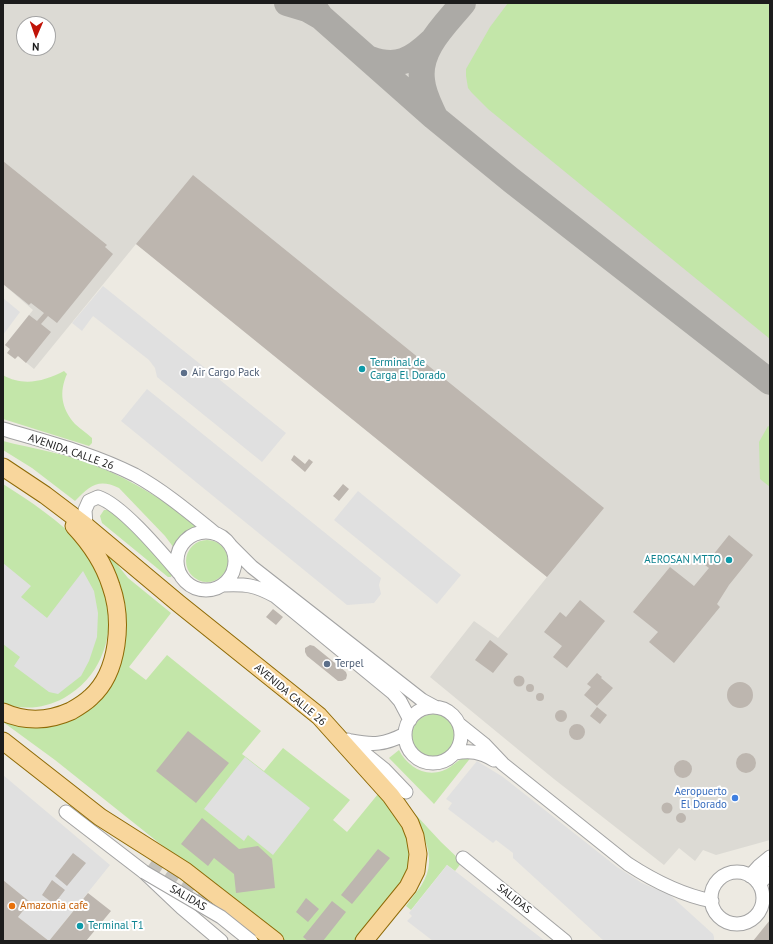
<!DOCTYPE html>
<html>
<head>
<meta charset="utf-8">
<style>
	body { margin:0 }
	#map { position:relative; width:773px; height:944px; overflow:hidden; background:#edeae2; font-family:"PT Sans",sans-serif }
	canvas { display:block }
	.frame { position:absolute; inset:0; border:4px solid #1c1c1c; pointer-events:none }
	.north { position:absolute; left:16px; top:16px; width:40px; height:40px; box-sizing:border-box; background:#fff; border:1px solid #a4a4a4; border-radius:50%; rotate:182deg; font-size:11px; font-weight:700; line-height:16px; text-align:center; color:#1c1c1c }
	.north::after { content:''; display:block; margin:auto; width:14px; height:18px; background:#c01408; clip-path:polygon(50% 0,100% 100%,50% 72%,0 100%) }
</style>
</head>
<body>
<div id="map">
<canvas width="773" height="944"></canvas>
<div class="frame"></div>
<div class="north">N</div>
</div>
<script>
const g = document.querySelector('canvas').getContext('2d');
g.lineJoin = 'round';
function fillPath(path, color) { g.fillStyle = color; g.fill(path, 'evenodd'); }
function strokePath(path, color, width, dash) { g.strokeStyle = color; g.lineWidth = width; g.lineCap = dash ? 'butt' : 'round'; g.setLineDash(dash || []); g.stroke(path); }
function write(font, color, halo, rows, align = 'center') {
  g.font = font + ' "PT Sans",sans-serif'; g.lineWidth = 4; g.setLineDash([]); g.textBaseline = 'middle'; g.strokeStyle = halo; g.fillStyle = color; for (const [text, x, y, turn = 0] of rows) {
    g.save(); g.translate(x, y); g.rotate((+turn || 0) * Math.PI / 180); g.textAlign = isNaN(turn) ? turn : align; if (halo) g.strokeText(text, 0, 0); g.fillText(text, 0, 0); g.restore();
  }
}
fillPath(new Path2D(`
	M3,3h767v837l-54,15 -13,-5 -8,11 -16,-13 -15,17 -110,-86 -124,-102 44,-56 24,17 49,-61 -411,-333 -102,125 -29,-24 28,-35 -30,-26zM24,24h24v24h-24z`), '#dcdad4');
fillPath(new Path2D(`
	M508,3h262v336l-282,-230 -16,-16 -4,-5 -2,-12v-7l24,-42z
	M64,371l3,3c-8,18 -6,34 8,50 5,5 12,9 17,14v5l-3,3 -86,-27v-44c20,12 42,6 61,-4z
	M768,426l2,1v60l-10,-8 -1,-37z
	M3,441c31,8 65,13 94,25 37,15 70,37 103,60 -14,4 -20,10 -26,22l-9,-12 -46,-48c-21,-10 -29,-2 -44,13l-43,-33 -29,-18z
	M3,484c28,18 56,36 79,61 3,4 7,8 9,12 4,8 16,37 17,45 5,40 -9,76 -44,96 -19,10 -40,13 -61,5z
	M104,510h6l45,41 17,24 -1,2h-3l-66,-54 -2,-7z
	M96,538l32,40 43,35 -42,54 17,13 21,-25 94,76 -19,23 22,17 19,-23 67,52 -17,20 14,12 31,-38c20,25 45,54 24,87 -7,11 -16,21 -24,31 -8,9 -19,19 -23,29h-73l-227,-181 -52,-38v-4l53,3 62,-59z
	M186 561a21 21 0 1 1 42 0a21 21 0 1 1-42 0Z
	M412 736a22 22 0 1 1 44 0a22 22 0 1 1-44 0Z
	M399,750c8,16 25,27 43,21 6,-2 11,-6 16,-10 4,-3 9,-4 14,-5l-38,48 -45,-46z
	M402,800l39,42 21,20 -7,9 -8,-6 -36,45 -5,-4c5,-7 10,-13 15,-20 21,-32 -3,-59 -19,-86z`), '#c3e6a9');
fillPath(new Path2D(`
	M103,286l183,147 -24,29 -105,-85 -2,-9 -6,-8 -56,-44 -11,15 -10,-8z
	M3,298l17,14 -17,23z
	M147,389l234,189 -2,7 2,9 -7,9 -27,2 -226,-184z
	M358,491l103,84 -24,29 -103,-84z
	M3,563l28,23 -10,11 26,21 36,-47 11,20 4,22 -1,24 -8,24 -8,15 -23,18 -9,-2 -35,-26 6,-9 -17,-13z
	M245,757l65,51 -37,47 -25,-20 -4,6 -40,-32z
	M477,761l26,16 114,90 25,16 28,12 43,39 1,3v4h-110l-91,-83v-5l-17,-13 -3,3 -45,-34 4,-6 -6,-4z
	M3,775l107,90 -61,76 -31,-24 12,-15 -27,-22z
	M447,865l8,6 90,70h-112l-26,-20 5,-5 -3,-3z`), '#e0e0e0');
strokePath(new Path2D(`
	M287,3l20,6 14,8
	M311,3l10,14 113,100 77,63 259,202
	M370,59c27,10 42,1 62,-18
	M434,115c-5,-11 -11,-22 -12,-35 -4,-31 23,-55 41,-77`), '#acaaa6', 26);
fillPath(new Path2D(`
	M3,161l104,84 -2,2 8,7 -56,69 -9,-7 -7,8 10,8 -25,31 -8,-7 -3,3 -8,-6 3,-4 -5,-4 24,-30 8,6 7,-8 -13,-10 -2,2 -26,-21z
	M193,175l411,333 -57,69 -411,-333z
	M294,455l11,9 4,-5 4,3 -8,10 -14,-12z
	M343,484l6,5 -10,12 -6,-5z
	M729,535l24,20 -24,30 -12,19 3,3 -46,56 -25,-21 9,-10 -25,-20 37,-45 24,19 15,-18 -4,-3z
	M580,600l25,21 -38,47 -14,-11 9,-11 -18,-14 16,-20 6,5z
	M273,609l10,8 -7,8 -10,-8z
	M490,640l18,14 -15,19 -18,-13z
	M310,645l4,1 32,26 1,3 -1,4 -4,2h-4l-31,-25 -2,-4v-4z
	M597,673l5,4 -1,1 12,10 -16,18 -13,-11 7,-8 -4,-3z
	M513.5 681a5.5 5.5 0 1 1 11 0a5.5 5.5 0 1 1-11 0Z
	M727 695a13 13 0 1 1 26 0a13 13 0 1 1-26 0Z
	M526 688a4 4 0 1 1 8 0a4 4 0 1 1-8 0Z
	M536 697a4 4 0 1 1 8 0a4 4 0 1 1-8 0Z
	M597,707l10,8 -7,9 -10,-8z
	M555 716a6 6 0 1 1 12 0a6 6 0 1 1-12 0Z
	M569 732a8 8 0 1 1 16 0a8 8 0 1 1-16 0Z
	M188,731l41,32 -33,40 -40,-32z
	M736 763a10 10 0 1 1 20 0a10 10 0 1 1-20 0Z
	M674 769a9 9 0 1 1 18 0a9 9 0 1 1-18 0Z
	M661.5 808a5.5 5.5 0 1 1 11 0a5.5 5.5 0 1 1-11 0Z
	M676 818a5 5 0 1 1 10 0a5 5 0 1 1-10 0Z
	M202,818l37,31 19,-3 14,13 3,29 -39,5 -2,-19 -20,-16 -6,8 -27,-22z
	M378,849l12,9 -38,46 -11,-9z
	M73,853l13,10 -19,23 -12,-10z
	M3,880l27,22 -12,15 31,24h-46z
	M52,880l13,10 -11,14 -12,-9z
	M88,893l23,18 -25,30h-37z
	M306,898l13,11 -11,13 -12,-10z
	M332,901l14,11 -23,29h-15l-5,-4z
	M770,920v21h-17z`), '#bdb6af');
strokePath(new Path2D(`
	M151,862l72,50`), '#c3c1ba', 13, [13, 6]);
const minor = new Path2D(`
	M3,429c44,13 91,25 132,46 29,16 55,38 81,59
	M86,526l-1,-16 4,-9 9,-4c24,8 63,55 81,76
	M177 561a29 29 0 1 1 58 0a29 29 0 1 1-58 0Z
	M231,546l21,21 170,133 13,7
	M223,585c23,-1 32,0 52,11l118,97 7,8 10,19
	M405 735a28 28 0 1 1 56 0a28 28 0 1 1-56 0Z
	M459,724l25,20 19,20 125,100c26,17 54,31 84,37
	M348,740l36,29 22,23
	M351,741c22,4 33,4 54,-7
	M455,753c16,-3 25,-1 39,7
	M66,812l78,60 38,36 39,33
	M463,858l102,83
	M711 898a26 26 0 1 1 52 0a26 26 0 1 1-52 0Z
	M750,876l9,-10 11,-9
	M759,884l11,-11`);
const major = new Path2D(`
	M3,467l42,28 41,31 92,77 141,113 72,80 19,27 5,13 3,18 -2,17 -8,16 -44,54
	M3,712c22,10 46,9 68,-1 7,-4 14,-8 20,-14 28,-25 32,-77 20,-111 -7,-22 -21,-43 -37,-60
	M3,741l97,76 85,54 90,70`);
strokePath(minor, '#a3a3a3', 15);
strokePath(major, '#8e6a06', 19);
strokePath(minor, '#fff', 13);
strokePath(major, '#f8d69c', 17);
const minorBridge = new Path2D(`
	M144,872l77,45 30,24`);
strokePath(minorBridge, '#a3a3a3', 15, []);
strokePath(minorBridge, '#fff', 13);
for (const [x, y, r, color] of [
	[362,369,4,"#0f9aa8"],
	[184,373,4,"#5c6f8a"],
	[729,560,4,"#0f9aa8"],
	[327,664,4,"#5c6f8a"],
	[735,798,4,"#3f7fe0"],
	[12,906,4,"#e8710a"],
	[80,926,4,"#0f9aa8"]
]) { const dot = new Path2D(); dot.arc(x, y, r, 0, 2 * Math.PI); g.fillStyle = color; g.fill(dot); strokePath(dot, '#fff', 1.5); }
write('11px', '#0d838f', '#fff', [
	["Terminal de",370,363],
	["Carga El Dorado",370,376],
	["AEROSAN MTTO",721,560,"right"],
	["Terminal T1",88,926]
], 'left');
write('11px', '#4e5e75', '#fff', [
	["Air Cargo Pack",192,373],
	["Terpel",335,664]
], 'left');
write('11px', '#1c1c1c', '#fff', [
	["AVENIDA CALLE 26",71,452,19],
	["AVENIDA CALLE 26",290,695,40],
	["SALIDAS",188,898,30],
	["SALIDAS",514,899,39]
]);
write('11px', '#366cbe', '#fff', [
	["Aeropuerto",727,792],
	["El Dorado",727,805]
], 'right');
write('11px', '#c56008', '#fff', [
	["Amazonia cafe",20,906]
], 'left');
</script>
</body>
</html>
